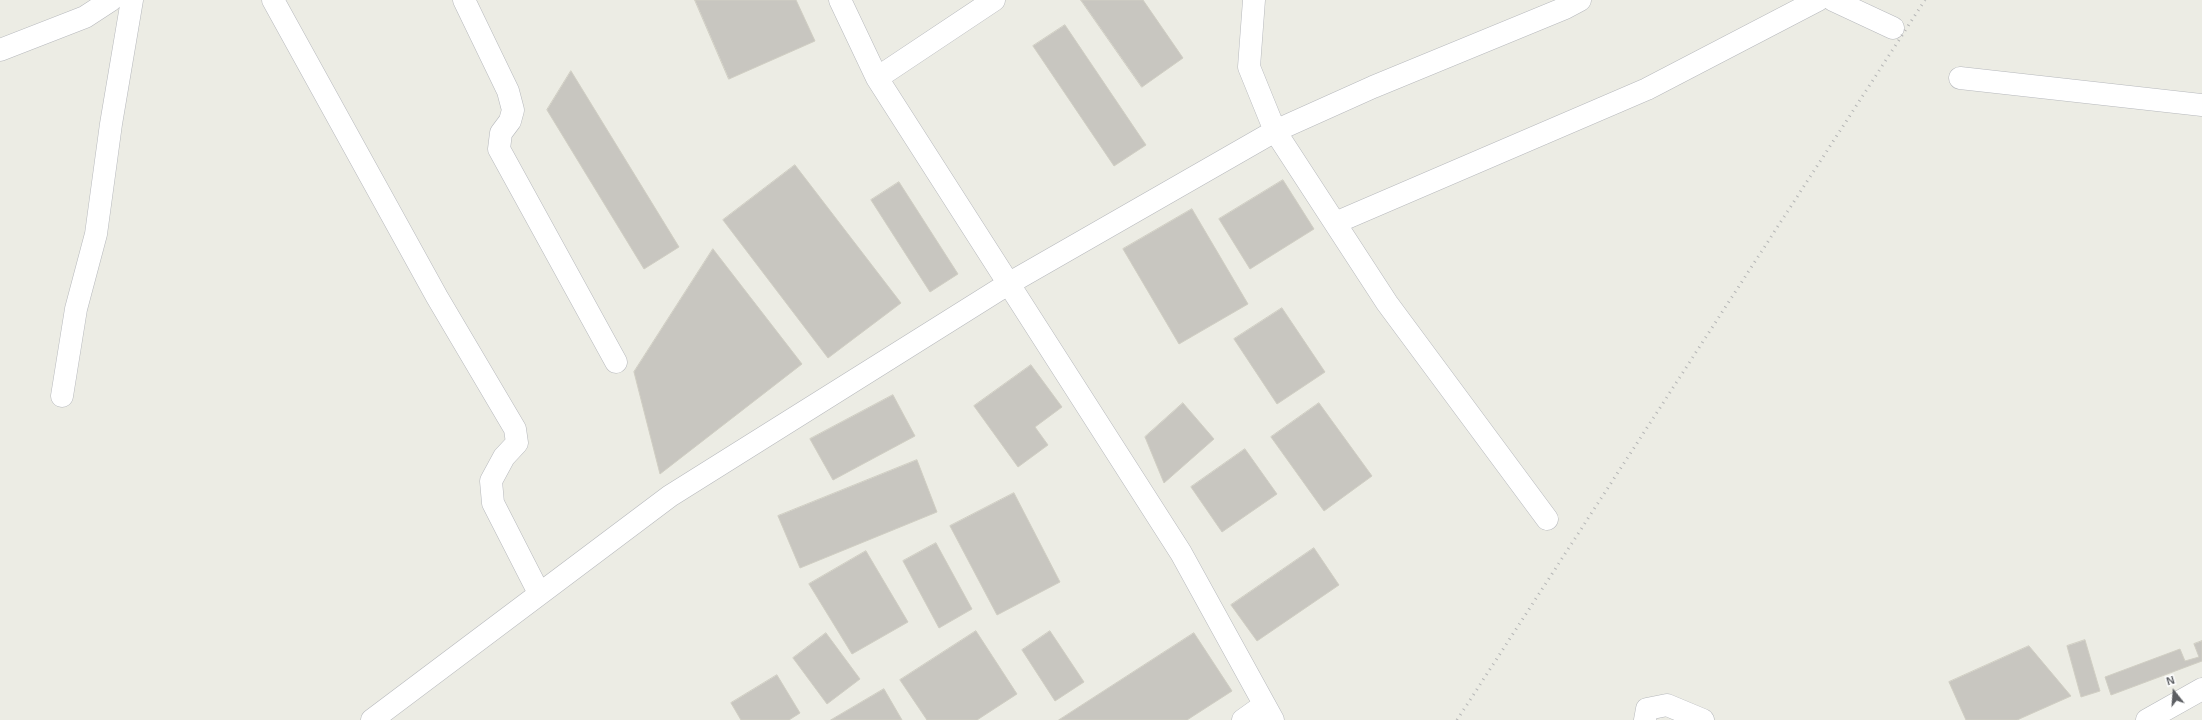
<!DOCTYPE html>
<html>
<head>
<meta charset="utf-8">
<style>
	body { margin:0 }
	#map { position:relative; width:2202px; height:720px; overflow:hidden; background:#ecece4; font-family:Arial,sans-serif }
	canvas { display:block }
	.north { position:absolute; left:2154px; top:672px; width:40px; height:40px; -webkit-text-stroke:3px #fff; paint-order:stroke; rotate:343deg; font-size:11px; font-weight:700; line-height:16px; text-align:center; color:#5c5e62 }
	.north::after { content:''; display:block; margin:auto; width:14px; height:18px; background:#5c5e62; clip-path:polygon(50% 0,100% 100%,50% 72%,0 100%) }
</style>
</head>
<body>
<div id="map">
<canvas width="2202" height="720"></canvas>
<div class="north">N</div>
</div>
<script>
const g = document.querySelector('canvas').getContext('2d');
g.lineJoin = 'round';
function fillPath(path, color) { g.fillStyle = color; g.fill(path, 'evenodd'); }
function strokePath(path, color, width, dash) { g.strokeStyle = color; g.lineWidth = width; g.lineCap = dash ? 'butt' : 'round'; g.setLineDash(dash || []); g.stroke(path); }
const building = new Path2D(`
	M695,0h101l19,41 -86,38z
	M1081,0h62l40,58 -41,29z
	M1065,25l81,120 -32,21 -81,-120z
	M571,71l108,176 -35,22 -97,-159z
	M795,165l106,138 -73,55 -105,-138z
	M1283,180l31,49 -64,40 -31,-50z
	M899,182l59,92 -28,18 -59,-92z
	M1192,209l56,95 -69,40 -56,-95z
	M713,249l89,115 -142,110 -26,-102z
	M1282,308l43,64 -48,32 -43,-65z
	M1031,365l31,42 -27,20 13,18 -30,22 -44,-61z
	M893,395l22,41 -82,44 -23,-41z
	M1183,403l31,36 -50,44 -19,-46z
	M1319,403l53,73 -48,35 -53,-74z
	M1245,449l32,45 -55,38 -31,-45z
	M917,460l20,52 -137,56 -22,-52z
	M1014,493l46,89 -63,33 -47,-89z
	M936,543l36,66 -33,19 -36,-67z
	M1314,548l25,37 -82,56 -26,-36z
	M866,551l42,71 -56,32 -43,-70z
	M976,631l41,63 -40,26h-50l-27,-40z
	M1050,631l34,51 -29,19 -33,-51z
	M826,633l34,46 -33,25 -34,-46z
	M1194,633l38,58 -45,29h-128z
	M2085,640l15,51 -19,6 -14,-51z
	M2202,641v20l-91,34 -6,-18 75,-28 5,12 14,-4 -5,-13z
	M2029,646l42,50 -54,24h-51l-17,-38z
	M777,675l23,38 -11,7h-48l-10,-17z
	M884,689l18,31h-71z`);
fillPath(building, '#c8c6c0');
strokePath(building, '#d0cec3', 1);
const street = new Path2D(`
	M273,0l164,297 78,132 2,14 -13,14 -13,24 2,22 46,90
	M464,0l44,91 5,19 -3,11 -9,12 -2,16 117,213
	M840,0l37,78 304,475 92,167
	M1254,0l-5,67 26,64 112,172 160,216
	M1833,0l60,28
	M0,50l85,-33 26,-17
	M877,78l117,-78
	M1960,78l242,27
	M1335,223l312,-134 171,-89
	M62,396l14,-87 20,-75 15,-110 21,-124
	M372,720l298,-224 338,-212 267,-153 98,-44 192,-79 15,-8
	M1243,720l21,-15
	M1645,720l2,-11 20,-4 36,15
	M2147,720l55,-31`);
strokePath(street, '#b6b8bc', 23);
strokePath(street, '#fff', 22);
strokePath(new Path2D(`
	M1457,720l468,-720`), '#b4b5b5', 3, [1, 5]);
</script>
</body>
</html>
